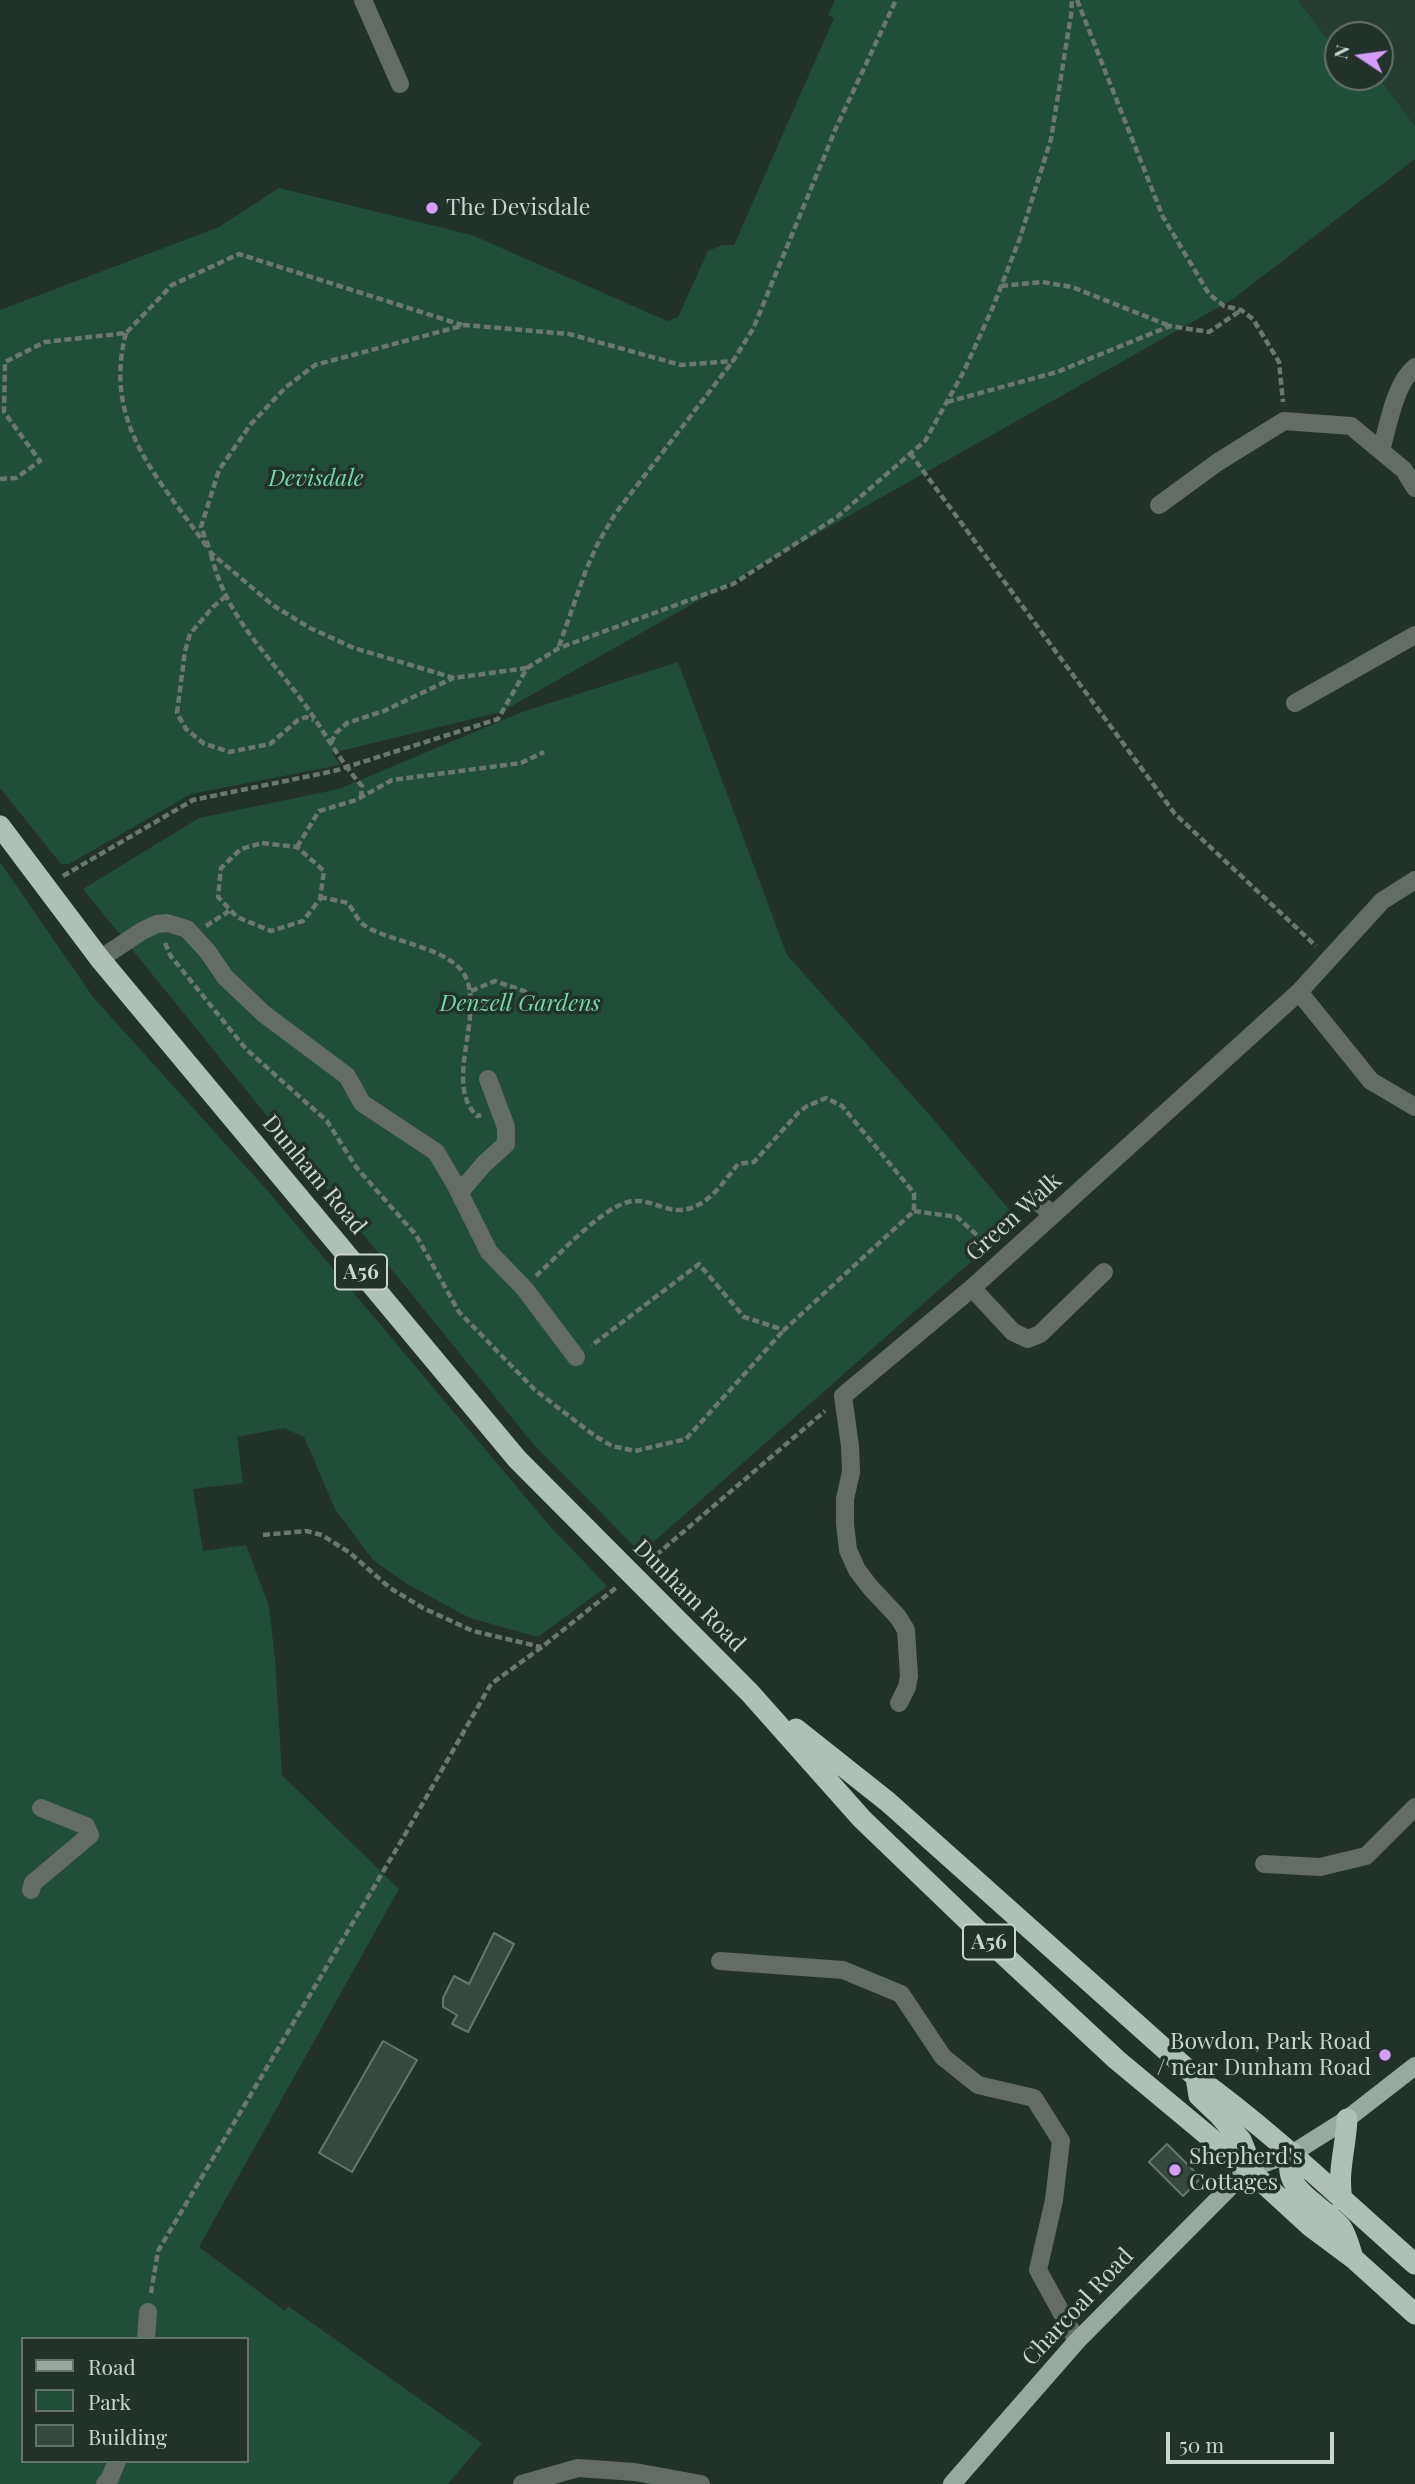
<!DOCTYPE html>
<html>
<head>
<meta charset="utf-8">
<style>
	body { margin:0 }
	#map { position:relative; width:1415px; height:2484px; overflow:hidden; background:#22322a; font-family:"Playfair Display",serif }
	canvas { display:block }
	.legend { position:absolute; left:21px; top:2337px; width:228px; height:126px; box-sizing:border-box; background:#22322a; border:2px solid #66736c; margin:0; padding:9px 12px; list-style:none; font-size:21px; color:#cbd5cf }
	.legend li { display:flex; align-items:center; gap:14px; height:35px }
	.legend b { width:35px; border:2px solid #66736c }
	.north { position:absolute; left:1324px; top:21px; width:70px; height:70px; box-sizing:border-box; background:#22322a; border:2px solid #66736c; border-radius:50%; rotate:283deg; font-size:19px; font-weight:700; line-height:28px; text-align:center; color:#cbd5cf }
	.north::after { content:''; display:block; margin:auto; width:24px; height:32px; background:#d49cfb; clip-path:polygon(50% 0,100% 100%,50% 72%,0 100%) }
	.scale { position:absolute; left:1166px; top:2432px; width:168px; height:32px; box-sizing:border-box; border:4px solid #cbd5cf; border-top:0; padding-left:9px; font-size:21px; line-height:24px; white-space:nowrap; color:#cbd5cf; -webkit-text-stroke:5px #22322a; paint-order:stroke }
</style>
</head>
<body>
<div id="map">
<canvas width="1415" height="2484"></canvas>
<ul class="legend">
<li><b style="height:9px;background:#99a99f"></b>Road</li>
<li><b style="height:19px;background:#204e38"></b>Park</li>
<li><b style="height:19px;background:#37483e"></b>Building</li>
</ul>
<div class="north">N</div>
<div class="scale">50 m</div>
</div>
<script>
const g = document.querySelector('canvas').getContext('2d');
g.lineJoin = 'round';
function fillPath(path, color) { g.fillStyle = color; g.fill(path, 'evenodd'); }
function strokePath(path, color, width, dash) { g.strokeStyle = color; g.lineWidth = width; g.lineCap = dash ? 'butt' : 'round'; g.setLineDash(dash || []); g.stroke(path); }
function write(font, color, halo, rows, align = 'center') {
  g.font = font + ' "Playfair Display",serif'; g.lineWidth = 7; g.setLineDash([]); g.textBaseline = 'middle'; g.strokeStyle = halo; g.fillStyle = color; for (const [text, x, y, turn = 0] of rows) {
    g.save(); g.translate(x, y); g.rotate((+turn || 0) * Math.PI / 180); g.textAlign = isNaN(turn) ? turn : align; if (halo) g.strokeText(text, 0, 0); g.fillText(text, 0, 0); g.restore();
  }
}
fillPath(new Path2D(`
	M1298,0h117v126l-37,-49h2v-42h-42v11l-4,3z`), '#253c30');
fillPath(new Path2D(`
	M835,0h463l36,48 4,-2v31h40l37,49v33l-182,140 -732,413 -169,41 8,12 -149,29 -122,70h-8l-61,-76v-478l219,-83 60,-39 193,47 195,86 11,-4 30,-66 14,-6h12l100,-227 -6,-3z
	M678,662l109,293 141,158 90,107 -377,333 -107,-108 -451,-556 116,-71 140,-29 183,-77z
	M0,862l93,135 174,193 281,334 59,62 -69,51 -68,-19 -63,-34 -34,-24 -38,-51 -31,-72 -20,-9 -47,9 6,46 -50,6 10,62 43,-6 23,61 6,53 7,116 117,114 -200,358 86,64 3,-5 194,137 -34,41h-448zM23,2339h224v122h-224z`), '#204e38');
const building = new Path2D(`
	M494,1933l20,11 -46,88 -16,-8 5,-9 -14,-8v-9l11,-22 15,8z
	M383,2041l34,19 -65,112 -33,-19z
	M1167,2144l34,34 -18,18 -34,-34z`);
fillPath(building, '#37483e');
strokePath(building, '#66786e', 2);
strokePath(new Path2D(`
	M1077,0l86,217 46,77 15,12 17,4 12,9 26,43 4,40
	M1001,286l41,-4 30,5 98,39
	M126,333c-24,91 33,145 81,214
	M947,402l110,-30 113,-46 39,6 31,-21
	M910,453l265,361 141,132
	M0,479l16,-1 24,-17 -36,-49 1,-50 40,-20 81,-9 46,-48 67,-31 223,71
	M211,554c15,62 53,96 89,144 22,29 38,61 62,88l-1,11
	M226,596l-13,11 -23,27 -5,17 -8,62 9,16 17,14 26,9 41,-8 28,-24 8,-3 8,3
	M559,646l27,-76 11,-25 18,-31 118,-153 20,-32 83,-201 60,-128
	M527,668l-73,10 -100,-30 -44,-20 -36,-22 -63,-53 -10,-26 18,-57 32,-46 35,-37 29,-22 150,-40 104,9 112,31 52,-4
	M331,743l5,-10 11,-10 37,-12 69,-33
	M262,843l35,4 27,24 -4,28 -17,22 -32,10 -34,-14 -19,-20 3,-29 20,-19z
	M297,847l22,-36 37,-11 36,-20 129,-17 23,-11
	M63,876l130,-76 141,-29 164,-52 29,-51 32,-20 174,-64 104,-67 88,-76 39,-70 29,-64 27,-69 31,-99 20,-124 1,-15
	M320,897l28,6c5,7 10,18 16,22 25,18 91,22 103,55 15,40 -23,105 10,136l4,-1
	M206,926l23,-15
	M165,943l5,12 76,94 81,72 29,46 60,68 43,77 76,78 60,46 17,10 23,5 51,-12 98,-109
	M471,991l24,-10 29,10 21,15 15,3 9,-3 26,4
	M914,1211l43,6 34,31
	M536,1276c22,-20 64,-67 92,-74 16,-4 27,4 42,7 32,7 51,-24 68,-45l16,-2 45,-50 8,-6 19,-8 16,8 72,87v18l-130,119 -40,-13 -45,-53 -108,82
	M263,1535l43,-4 16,4 28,18 40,35 33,20 50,23 68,16
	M648,1562l177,-151
	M151,2293l7,-42 245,-413 88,-154 51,-37 75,-60`), '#6b7871', 4.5, [7, 3.5]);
strokePath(new Path2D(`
	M363,0l37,84
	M1381,451c7,-25 14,-68 34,-84
	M1159,505l59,-43 66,-41 67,5 53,44 11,18
	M1295,703l120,-68
	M100,959l42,-28 15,-7 10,-1 20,6 21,23 17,25 39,37 83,62 15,27 74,49 19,32 34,68 35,36 52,69
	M1299,992l72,89 44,26
	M460,1192l24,-28 22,-20v-17l-18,-48
	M1038,1202l15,13
	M972,1288l41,44 15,7 12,-5 64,-62
	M899,1703l8,-16 2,-11 -3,-46 -8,-13 -28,-30 -13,-17 -9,-20 -3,-26v-25l6,-27 -1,-26 -7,-50 129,-108 327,-296 83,-91 33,-21
	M1264,1864l56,3 46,-11 49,-49
	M31,1890l2,-7 57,-48 -4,-9 -45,-18
	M720,1961l123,9 58,24 42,63 35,28 56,13 27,43 -7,59 -16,70 39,71
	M146,2339l2,-27
	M105,2484l5,-6 7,-17
	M522,2484l56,-16 57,4 66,12`), '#646c67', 18);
strokePath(new Path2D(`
	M952,2484l125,-143 171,-172 45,-16 54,-34 68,-53`), '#99a99f', 18);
strokePath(new Path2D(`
	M0,826l100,133 417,500 233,234 112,126 130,125 125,116 131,109 62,57 43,32 62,56
	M796,1729l92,73 308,275c78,56 147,124 219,187
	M1196,2077l3,19 21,20 21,24 6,15 1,14
	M1293,2153c-16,36 29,51 48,74 6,8 9,22 12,31
	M1342,2200c-5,-29 4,-53 5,-81`), '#adc1b6', 21);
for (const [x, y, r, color] of [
	[432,208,7,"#d49cfb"],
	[1385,2055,7,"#d49cfb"],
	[1175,2170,7,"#d49cfb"]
]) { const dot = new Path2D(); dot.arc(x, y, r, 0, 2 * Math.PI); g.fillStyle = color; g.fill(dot); strokePath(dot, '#22322a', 2.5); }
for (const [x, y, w] of [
	[361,1272,52],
	[989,1942,52]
]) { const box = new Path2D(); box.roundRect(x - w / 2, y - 17.5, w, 35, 5); g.fillStyle = '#22322a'; g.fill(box); strokePath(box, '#cbd5cf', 2); }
write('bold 21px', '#cbd5cf', null, [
	["A56",361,1272],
	["A56",989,1942]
]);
write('23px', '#cbd5cf', '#22322a', [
	["The Devisdale",446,208],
	["Bowdon, Park Road",1371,2042,"right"],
	["/ near Dunham Road",1371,2068,"right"],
	["Shepherd's",1189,2157],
	["Cottages",1189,2183]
], 'left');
write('italic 23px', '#6edba6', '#22322a', [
	["Devisdale",316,479],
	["Denzell Gardens",520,1004]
]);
write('23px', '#cbd5cf', '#22322a', [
	["Dunham Road",314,1175,50],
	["Green Walk",1014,1217,-42],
	["Dunham Road",689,1596,45],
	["Charcoal Road",1078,2307,-47]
]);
</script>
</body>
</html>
